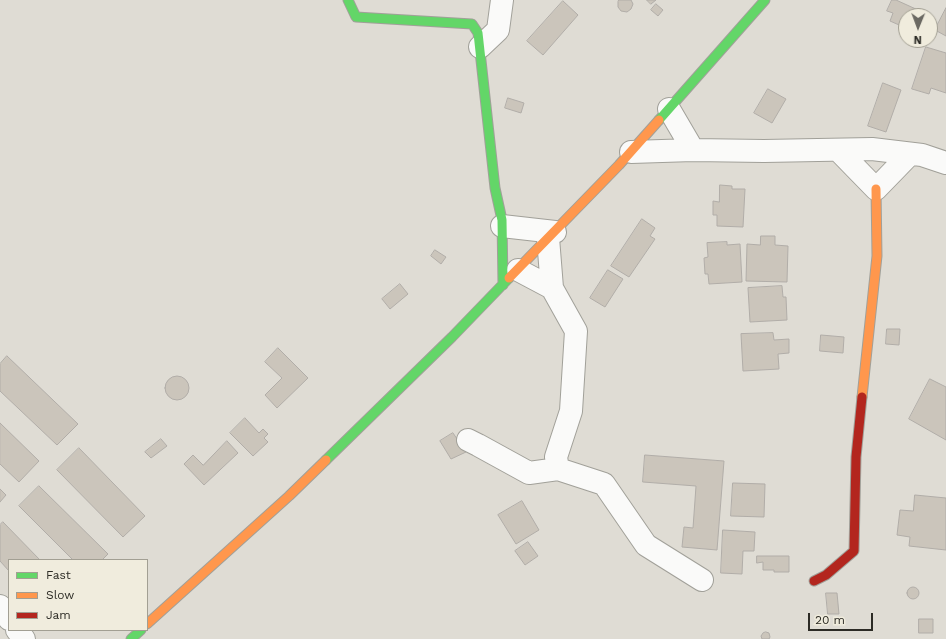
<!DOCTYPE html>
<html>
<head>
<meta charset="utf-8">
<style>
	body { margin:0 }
	#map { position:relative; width:946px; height:639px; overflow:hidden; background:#dfdcd4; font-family:"Work Sans",sans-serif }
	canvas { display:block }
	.legend { position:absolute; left:8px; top:559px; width:140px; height:72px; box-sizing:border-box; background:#f0ecdd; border:1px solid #a29f93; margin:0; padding:5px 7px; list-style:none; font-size:12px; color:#2c2b25 }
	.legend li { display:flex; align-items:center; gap:8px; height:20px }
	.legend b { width:20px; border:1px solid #a29f93 }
	.north { position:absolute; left:898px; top:8px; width:40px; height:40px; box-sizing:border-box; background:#f0ecdd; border:1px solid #a29f93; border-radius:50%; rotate:181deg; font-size:11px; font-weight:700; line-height:16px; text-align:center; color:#2c2b25 }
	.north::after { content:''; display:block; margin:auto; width:14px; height:18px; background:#6b6962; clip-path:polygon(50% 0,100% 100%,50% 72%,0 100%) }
	.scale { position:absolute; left:808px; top:613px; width:65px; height:18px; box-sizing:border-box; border:2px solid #2c2b25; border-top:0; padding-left:5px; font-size:12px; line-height:14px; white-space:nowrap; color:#2c2b25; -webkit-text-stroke:3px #f0ecdd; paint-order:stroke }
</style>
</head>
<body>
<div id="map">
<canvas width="946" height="639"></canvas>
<ul class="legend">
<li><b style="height:5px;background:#63d668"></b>Fast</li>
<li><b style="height:5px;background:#ff974d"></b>Slow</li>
<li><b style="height:5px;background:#b3261e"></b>Jam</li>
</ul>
<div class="north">N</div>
<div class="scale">20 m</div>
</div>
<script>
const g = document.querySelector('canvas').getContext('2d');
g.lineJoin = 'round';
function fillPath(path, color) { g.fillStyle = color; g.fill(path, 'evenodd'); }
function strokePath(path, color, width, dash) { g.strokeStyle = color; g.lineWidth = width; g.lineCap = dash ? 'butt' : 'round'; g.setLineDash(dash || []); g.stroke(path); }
const building = new Path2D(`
	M619,0h12l2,4 -2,5 -4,3 -6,-1 -3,-4v-5z
	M647,0h9l-5,4z
	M892,0h4l33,15 -23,1v12l-16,-7 3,-8 -6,-2z
	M563,1l15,14 -35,40 -16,-14z
	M656,4l7,6 -5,6 -7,-6z
	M946,8v28l-11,-6z
	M926,47l20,6v40l-15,-5 -2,6 -17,-5z
	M883,83l18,7 -15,42 -18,-6z
	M768,89l18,10 -14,24 -18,-10z
	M508,98l16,5 -3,10 -16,-5z
	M720,185l12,1v3h13l-2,38 -26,-1v-11h-4v-14l6,1z
	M642,219l13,9 -5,8 5,3 -26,38 -18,-11z
	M761,236h14v9l13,1 -1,36 -41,-1 1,-37 13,1z
	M727,242v3l13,-1 2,38 -33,2 -1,-10h-3l-1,-16 4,-1 -1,-14z
	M435,250l11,7 -5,7 -10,-8z
	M608,270l15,9 -18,28 -15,-9z
	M400,284l8,10 -18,15 -8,-10z
	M782,286l1,11h3l1,23 -37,2 -2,-34z
	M887,329h13l-1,16 -13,-1z
	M773,333l1,7 15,-1v14l-11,1 1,15 -36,2 -2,-37z
	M821,335l23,2 -1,16 -23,-2z
	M278,348l30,30 -31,30 -12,-13 17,-17 -17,-16z
	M7,356l71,68 -21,21 -57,-54v-27z
	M165 388a12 12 0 1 1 24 0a12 12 0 1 1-24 0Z
	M930,379l16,8v53l-37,-21z
	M245,418l14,15 4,-4 5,5 -4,4 4,4 -15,14 -23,-23z
	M0,423l39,38 -20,21 -19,-18z
	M453,433l13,19 -15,7 -11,-18z
	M161,439l6,7 -16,12 -6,-6z
	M227,441l11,12 -34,32 -20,-21 9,-9 10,10z
	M79,448l66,68 -22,21 -66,-67z
	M645,455l79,6 -7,89 -35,-3 2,-20 9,1 3,-42 -53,-4z
	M733,483l32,1 -1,33 -33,-1z
	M39,486l69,68 -6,6h-29l-54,-54z
	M0,489l6,6 -6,7z
	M915,495l31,3v52l-37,-4 1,-9 -13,-2 3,-25 13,1z
	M522,501l17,29 -23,14 -18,-29z
	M3,522l37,38h-31v11l-9,-10v-36z
	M723,530l32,2 -1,19h-11l-1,23 -21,-1z
	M528,542l10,14 -13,9 -10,-14z
	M757,556h32v16h-15v-2h-11v-8l-6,1z
	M907 593a6 6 0 1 1 12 0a6 6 0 1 1-12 0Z
	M826,593h11l2,21h-11z
	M919,619h14v14h-14z
	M766,632l3,1 1,4 -1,2h-7l-1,-3 2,-3z`);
fillPath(building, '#cbc5bb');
strokePath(building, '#b1ada8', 1);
const street = new Path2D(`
	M480,47l18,-17 4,-30
	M693,150l71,1 108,-2 50,6 24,8
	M838,150l38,39 34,-35
	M631,152l62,-2 -24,-41
	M502,226l53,6
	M518,270l34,18 -4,-50
	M552,288l24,43 -5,80 -15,46 2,12 46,15 42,61 56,35
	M468,440l10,5 51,28 29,-4
	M0,606l9,13
	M17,630l7,9`);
const fast = new Path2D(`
	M348,0l8,17 116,7 6,9 17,155 7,32 1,65
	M659,120l106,-120
	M326,460l126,-123 57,-59
	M131,639l10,-9`);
const slow = new Path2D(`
	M509,278l110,-113 40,-45
	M862,397l15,-141 -1,-67
	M147,624l142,-128 37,-36`);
const jam = new Path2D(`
	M814,581l12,-6 28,-24 2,-94 6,-60`);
strokePath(street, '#a1a099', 24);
strokePath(fast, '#a1a099', 11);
strokePath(slow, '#a1a099', 11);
strokePath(jam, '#a1a099', 11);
strokePath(street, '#fafaf9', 22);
strokePath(fast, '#63d668', 9);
strokePath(slow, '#ff974d', 9);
strokePath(jam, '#b3261e', 9);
</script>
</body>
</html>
